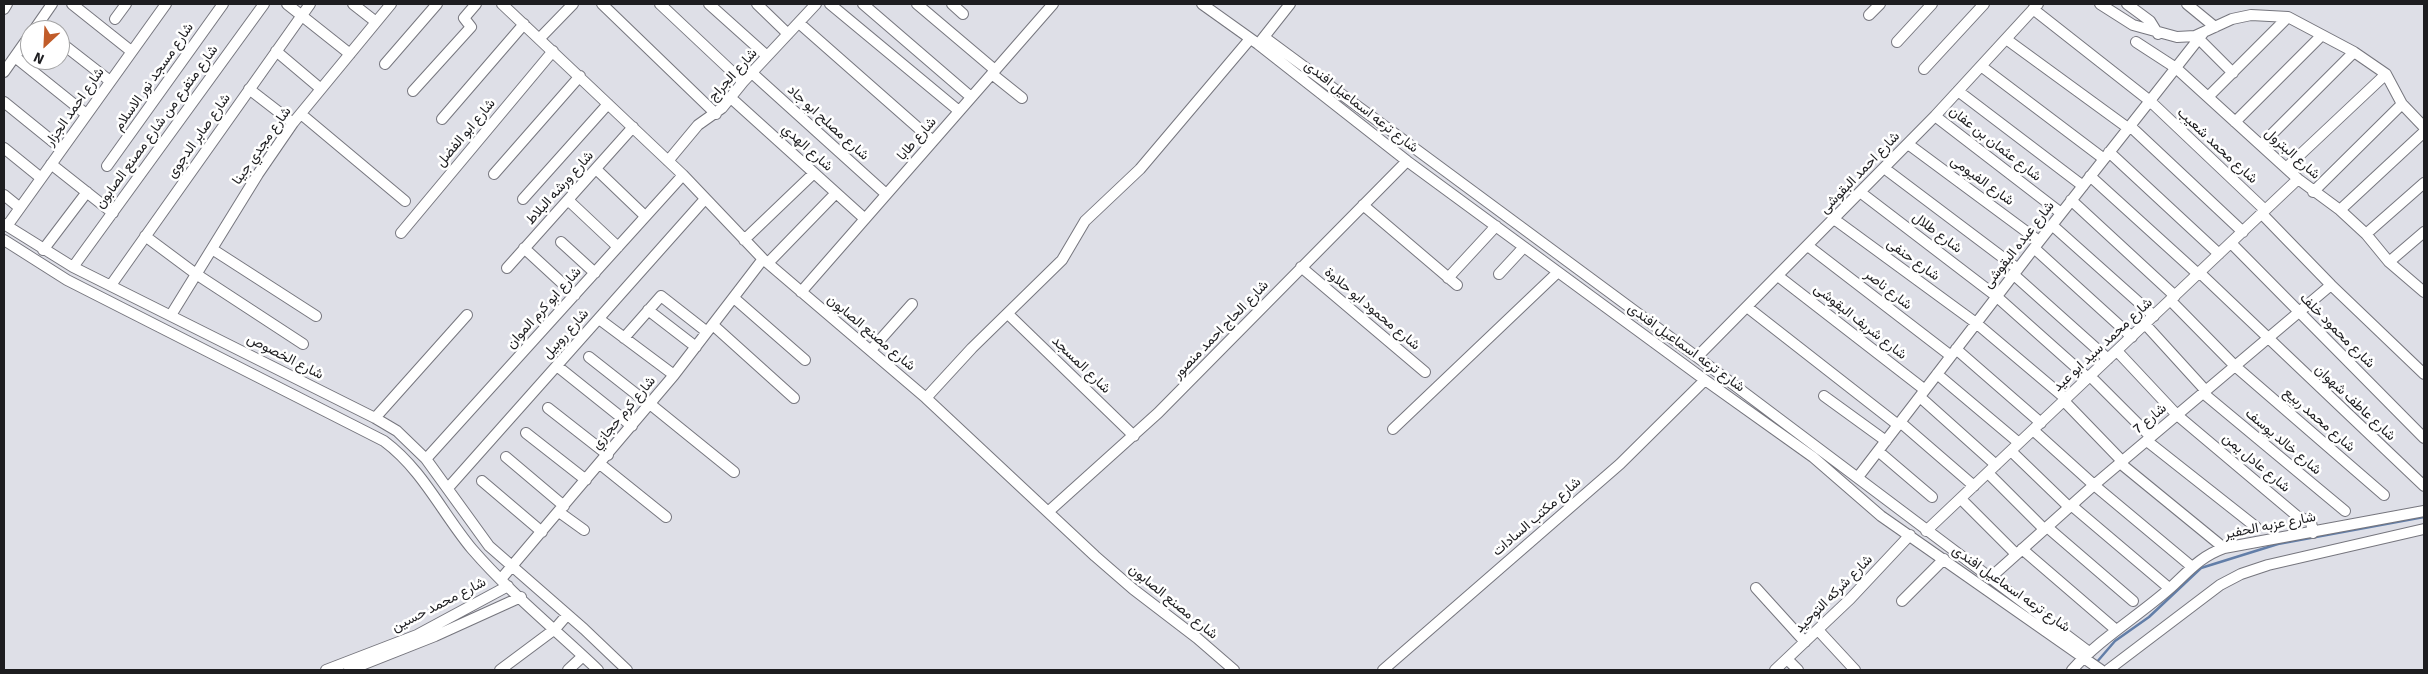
<!DOCTYPE html>
<html>
<head>
<meta charset="utf-8">
<style>
	body { margin:0 }
	#map { position:relative; width:2428px; height:674px; overflow:hidden; background:#dedfe7; font-family:Signika,sans-serif }
	canvas { display:block }
	.frame { position:absolute; inset:0; border:5px solid #1d1d20; pointer-events:none }
	.north { position:absolute; left:20px; top:20px; width:50px; height:50px; box-sizing:border-box; background:#fff; border:1px solid #a5a5a6; border-radius:50%; rotate:205deg; font-size:14px; font-weight:700; line-height:20px; text-align:center; color:#1d1d20 }
	.north::after { content:''; display:block; margin:auto; width:18px; height:22px; background:#c15c2a; clip-path:polygon(50% 0,100% 100%,50% 72%,0 100%) }
</style>
</head>
<body>
<div id="map">
<canvas width="2428" height="674"></canvas>
<div class="frame"></div>
<div class="north">N</div>
</div>
<script>
const g = document.querySelector('canvas').getContext('2d');
g.lineJoin = 'round';
function strokePath(path, color, width, dash) { g.strokeStyle = color; g.lineWidth = width; g.lineCap = dash ? 'butt' : 'round'; g.setLineDash(dash || []); g.stroke(path); }
function write(font, color, halo, rows, align = 'center') {
  g.font = font + ' Signika,Vazirmatn,sans-serif'; g.lineWidth = 5; g.setLineDash([]); g.textBaseline = 'middle'; g.strokeStyle = halo; g.fillStyle = color; for (const [text, x, y, turn = 0] of rows) {
    g.save(); g.translate(x, y); g.rotate((+turn || 0) * Math.PI / 180); g.textAlign = isNaN(turn) ? turn : align; if (halo) g.strokeText(text, 0, 0); g.fillText(text, 0, 0); g.restore();
  }
}
strokePath(new Path2D(`
	M2096,663l19,-22 34,-24 52,-49 77,-24 146,-27`), '#627ea8', 2.5);
const street = new Path2D(`
	M72,4l59,47
	M287,4l63,50
	M353,4l23,18
	M502,4l181,171 80,84 163,139 169,158 38,33 64,49 37,32
	M602,4l114,110
	M660,4l83,78
	M709,4l58,52
	M757,4l31,30
	M830,4l129,107
	M863,4l108,93
	M917,4l78,66
	M952,4l11,10
	M1202,4l56,40 149,117 298,219 108,77 68,59 220,154
	M2100,4l33,21 44,12 18,-1 37,-17 19,-4 37,2 66,35 32,22 16,30 22,23
	M2127,4l23,17 8,13
	M2187,4l28,23
	M4,9l3,-5
	M2033,9l117,92 115,109
	M1869,15l11,-11
	M115,19l11,-15
	M799,23l134,118
	M34,30l18,-26
	M1264,37l433,320 392,295
	M540,38l33,-34
	M2006,39l122,89
	M2199,39l34,34
	M60,42l50,39
	M1260,42l30,-38
	M1897,42l35,-38
	M2136,42l40,26 122,111 42,31 26,24 23,28 35,30
	M276,51l45,38
	M15,57l71,57
	M385,64l52,-60
	M1981,66l123,93
	M1924,69l60,-65
	M4,72l26,-37
	M752,73l134,121
	M992,74l30,24
	M249,89l44,34
	M413,91l58,-64 -7,-9 12,-14
	M1958,91l125,95
	M2208,97l80,-80
	M731,98l134,121
	M4,102l58,47
	M301,114l104,87
	M1935,116l126,97
	M442,119l82,-95
	M2235,122l87,-87
	M2130,126l113,106
	M1908,144l131,97
	M2261,145l93,-93
	M4,148l37,30
	M2109,152l110,102
	M668,161l30,-36 24,-17 21,-26 73,-78
	M51,164l62,49
	M107,166l116,-162
	M1884,168l134,101
	M2286,168l100,-94
	M596,169l49,47
	M494,174l86,-98
	M2090,176l108,98
	M1860,192l136,104 92,82
	M2313,192l89,-88
	M4,195l16,13
	M523,199l85,-95
	M568,200l50,47
	M2071,200l104,96
	M1363,205l94,80
	M2340,210l84,-78
	M2262,214l69,71 93,89
	M1834,219l142,104 90,76
	M4,224l69,43 302,151 22,13 29,28 63,87 95,83 43,41
	M2052,225l102,91
	M7,226l159,-222
	M401,233l152,-182
	M2366,234l58,-51
	M145,236l51,38 107,70
	M4,240l63,40 317,161c39,29 58,72 88,108 38,44 84,81 126,121
	M744,240l70,-67
	M561,242l34,31
	M2231,243l193,195
	M1808,246l143,110
	M524,248l51,47
	M2034,248l98,89
	M212,249l104,67
	M43,250l44,-58
	M2389,262l35,-30
	M768,263l68,-70
	M73,267l191,-263
	M1301,267l124,105
	M507,268l126,-141
	M2200,273l224,213
	M1499,274l25,-27
	M2013,274l95,85
	M1778,276l147,114
	M1448,278l48,-52
	M111,285l199,-281
	M801,292l252,-288
	M734,298l71,62
	M2170,300l65,66 149,129
	M1747,307l151,118
	M648,310l48,37
	M1008,314l126,122
	M171,315l87,-141 35,-51 98,-119
	M599,319l75,56
	M2145,324l61,67
	M713,325l81,73
	M624,338l37,-42 46,36
	M1956,349l85,74
	M871,350l41,-46
	M2117,351l60,64 120,101 14,6 2,11
	M589,357l61,48
	M1697,357l238,-241 103,-112
	M557,366l75,60
	M1937,374l82,69
	M2090,376l61,61
	M2203,393l142,118
	M1824,396l62,45
	M1920,397l76,68
	M926,398l46,-50 90,-88 23,-39 55,-52 110,-130
	M2064,401l58,60
	M650,404l84,68
	M548,408l60,47
	M375,418l92,-103
	M1900,422l74,64
	M1393,429l165,-157
	M2033,430l61,55 97,81
	M526,433l60,47
	M2147,441l109,86
	M1878,451l54,46
	M2011,451l58,56
	M506,457l58,49
	M426,459l257,-284
	M2120,463l104,85
	M600,464l66,53
	M1988,473l56,56
	M1858,477l176,-229 170,-216
	M482,481l60,51
	M448,488l257,-289
	M1961,499l55,55
	M2071,505l98,83
	M559,512l25,18
	M1048,512l110,-99 249,-252
	M2047,527l86,74
	M1926,531l372,-352
	M2022,549l93,80
	M1990,578l104,-93 237,-200
	M501,579l173,-204 89,-116
	M1756,588l49,54
	M1902,601l42,-42
	M1818,630l37,40
	M1787,659l11,11
	M326,670l91,-35 91,-49
	M349,670l86,-34 86,-39
	M500,670l55,-41 12,-14
	M568,670l15,-14
	M1383,670l237,-206 85,-84
	M1775,670l75,-71 60,-64
	M2072,670c29,-32 65,-53 97,-81 19,-17 30,-32 55,-41l200,-37
	M2108,670l112,-85 21,-11 27,-9 156,-36`);
strokePath(street, '#76767e', 12);
strokePath(street, '#fff', 10);
write('14px', '#1d1d20', '#fff', [
	["شارع الجراج",733,75,-48],
	["شارع مسجد نور الاسلام",154,77,-55],
	["شارع احمد الجزار",75,107,-55],
	["شارع ترعه اسماعيل افندى",1361,107,38],
	["شارع مصلح ابو جاد",828,123,42],
	["شارع متفرع من شارع مصنع الصابون",157,127,-54],
	["شارع ابو الفضل",466,133,-50],
	["شارع صابر الدجوى",199,136,-55],
	["شارع طابا",917,139,-49],
	["شارع عثمان بن عفان",1995,144,38],
	["شارع مجدي جينا",262,146,-55],
	["شارع محمد شعيب",2217,146,43],
	["شارع الهدي",807,148,42],
	["شارع البترول",2292,154,42],
	["شارع احمد البقوشى",1860,173,-46],
	["شارع الفيومى",1982,181,36],
	["شارع ورشه البلاط",560,188,-48],
	["شارع طلال",1937,233,37],
	["شارع عبده البقوشى",2019,245,-52],
	["شارع حنفى",1913,260,36],
	["شارع ناصر",1888,290,38],
	["شارع ابو كرم الموان",544,308,-48],
	["شارع محمود ابو حلاوة",1372,309,40],
	["شارع شريف البقوشى",1860,322,38],
	["شارع الحاج احمد منصور",1221,330,-46],
	["شارع محمود خلف",2337,331,45],
	["شارع مصنع الصابون",871,333,40],
	["شارع روبيل",566,334,-48],
	["شارع محمد سيد ابو عيد",2103,345,-43],
	["شارع ترعه اسماعيل افندى",1686,348,36],
	["شارع الخصوص",285,357,27],
	["شارع المسجد",1081,365,44],
	["شارع عاطف شهوان",2355,403,43],
	["شارع كرم حجازي",624,413,-50],
	["شارع 7",2150,419,-40],
	["شارع محمد ربيع",2319,420,41],
	["شارع خالد يوسف",2283,442,40],
	["شارع عادل يمن",2256,463,40],
	["شارع مكتب السادات",1537,517,-41],
	["شارع عزبه الحفير",2270,526,-11],
	["شارع ترعه اسماعيل افندى",2011,589,35],
	["شارع شركه التوحيد",1834,594,-45],
	["شارع مصنع الصابون",1173,602,39],
	["شارع محمد حسين",439,605,-27]
]);
</script>
</body>
</html>
